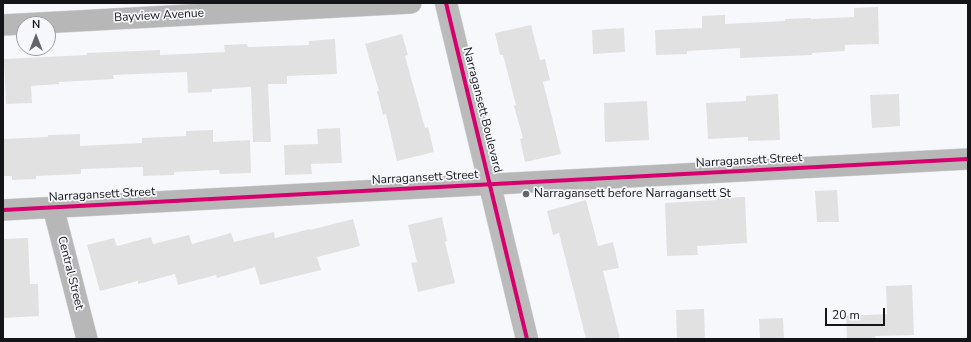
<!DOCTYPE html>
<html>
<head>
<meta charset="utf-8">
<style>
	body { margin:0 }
	#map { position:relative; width:971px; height:342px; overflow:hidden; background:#f7f8fc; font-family:"Nunito Sans",sans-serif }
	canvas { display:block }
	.frame { position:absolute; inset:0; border:4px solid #141518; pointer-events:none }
	.north { position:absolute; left:16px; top:16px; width:40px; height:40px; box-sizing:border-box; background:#f6f7fd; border:1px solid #9c9da1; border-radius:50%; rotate:0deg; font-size:11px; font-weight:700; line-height:16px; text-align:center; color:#141518 }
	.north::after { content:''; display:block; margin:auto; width:14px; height:18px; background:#636468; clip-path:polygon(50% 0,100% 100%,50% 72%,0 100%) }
	.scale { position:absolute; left:825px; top:308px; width:60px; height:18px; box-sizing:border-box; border:2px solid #141518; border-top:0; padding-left:5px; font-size:12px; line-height:14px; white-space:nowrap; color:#141518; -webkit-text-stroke:3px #f6f7fd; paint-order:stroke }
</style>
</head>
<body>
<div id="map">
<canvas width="971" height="342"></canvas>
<div class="frame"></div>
<div class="north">N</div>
<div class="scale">20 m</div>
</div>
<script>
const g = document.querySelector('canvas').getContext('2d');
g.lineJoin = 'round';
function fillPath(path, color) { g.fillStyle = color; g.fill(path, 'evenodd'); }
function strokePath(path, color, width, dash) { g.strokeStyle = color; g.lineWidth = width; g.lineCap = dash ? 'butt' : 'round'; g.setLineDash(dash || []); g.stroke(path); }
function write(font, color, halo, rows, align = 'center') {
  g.font = font + ' "Nunito Sans",sans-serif'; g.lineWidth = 3.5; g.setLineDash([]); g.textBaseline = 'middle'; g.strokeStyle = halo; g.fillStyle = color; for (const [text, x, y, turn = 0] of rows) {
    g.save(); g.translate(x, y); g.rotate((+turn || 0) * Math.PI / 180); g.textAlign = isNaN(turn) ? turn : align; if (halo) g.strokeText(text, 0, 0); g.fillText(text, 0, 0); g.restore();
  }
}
fillPath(new Path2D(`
	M878,7l1,37 -34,1v6l-33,2v2l-72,3v-10l-53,3v3l-31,1 -1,-25 47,-2v-12l23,-1v9l60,-3v-2l26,-1v1l43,-2v-9z
	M531,25l9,35 5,-1 5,21 -7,2 9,35 9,37 -36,8 -5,-23 3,-1 -9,-32 2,-1 -13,-50h-3l-5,-22z
	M624,28l1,24 -32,2 -1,-24z
	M402,34l6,21 -3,1 20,72 3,-1 6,25 -37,9 -11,-47 -3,1 -6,-24h2l-14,-47z
	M335,39l2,35 -50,2v8h-19l3,58h-18l-2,-55 -39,2v3l-24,1 -1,-21 -74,3 1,4 -55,3v2l-28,2 1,17 -26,1 -2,-45 83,-4v-2l73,-3v5l65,-3 -1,-7 23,-1 1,3 61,-2v-4z
	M778,94l2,46 -32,1v-4l-40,2 -2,-36 40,-2v-5z
	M899,94l1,32 -28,2 -2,-33z
	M647,101l2,39 -44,2 -1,-39z
	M340,128l2,35 -31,1 1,10 -27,1 -1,-30 34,-1 -1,-15z
	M213,130v12l37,-2 1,33 -31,1 -1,-4 -45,2v3l-31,1v-9l-62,2v5l-45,2v3l-24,1v-4h-9v-37l45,-2v-2l32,-1v12l62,-3v-5l44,-2v-5z
	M837,190l2,32h-22l-2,-31z
	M745,197l2,46 -50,3 1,9 -31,1 -2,-53 52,-3v-2z
	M586,200l12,46 15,-4 6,26 -16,3 17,68h-34l-27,-106 -6,2 -6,-24z
	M442,217l5,24 -2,1 10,41 -37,9 -7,-29 6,-1 -9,-37z
	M353,219l7,27 -43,11 4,13 -61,15 -5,-18 -38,11 -1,-3 -38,10 -3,-11 -37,10v-3l-38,10 -13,-46 27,-7 3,8 34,-9 2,7 36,-9 3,9 39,-11 3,9 40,-10 1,6 35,-9v1z
	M28,238l2,46h8l1,32 -36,2v-79z
	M912,285l2,50 -39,1v3h-28l-1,-23 41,-2 -1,-28z
	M704,309l1,30h-28l-1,-29z
	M783,318l1,21h-24l-1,-20z`), '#e2e1e2');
const minor = new Path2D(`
	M3,25l408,-22
	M53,207l34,132
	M3,210l965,-51`);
const primary = new Path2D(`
	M446,3l81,336`);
strokePath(minor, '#d4d5d7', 22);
strokePath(primary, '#d4d5d7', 23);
strokePath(minor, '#b7b7b7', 21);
strokePath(primary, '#bbb', 22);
strokePath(new Path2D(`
	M446,3l81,336
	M3,210l965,-51`), '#d6006c', 4);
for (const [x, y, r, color] of [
	[526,194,4,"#636468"]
]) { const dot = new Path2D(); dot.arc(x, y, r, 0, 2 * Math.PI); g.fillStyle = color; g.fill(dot); strokePath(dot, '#f6f7fd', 1.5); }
write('12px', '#141518', '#f6f7fd', [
	["Bayview Avenue",159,16,-3],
	["Narragansett Boulevard",482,110,76],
	["Narragansett Street",749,161,-3],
	["Narragansett Street",425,178,-3],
	["Narragansett Street",102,195,-3],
	["Central Street",70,273,76]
]);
write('12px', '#141518', '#f6f7fd', [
	["Narragansett before Narragansett St",534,194]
], 'left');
</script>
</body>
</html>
